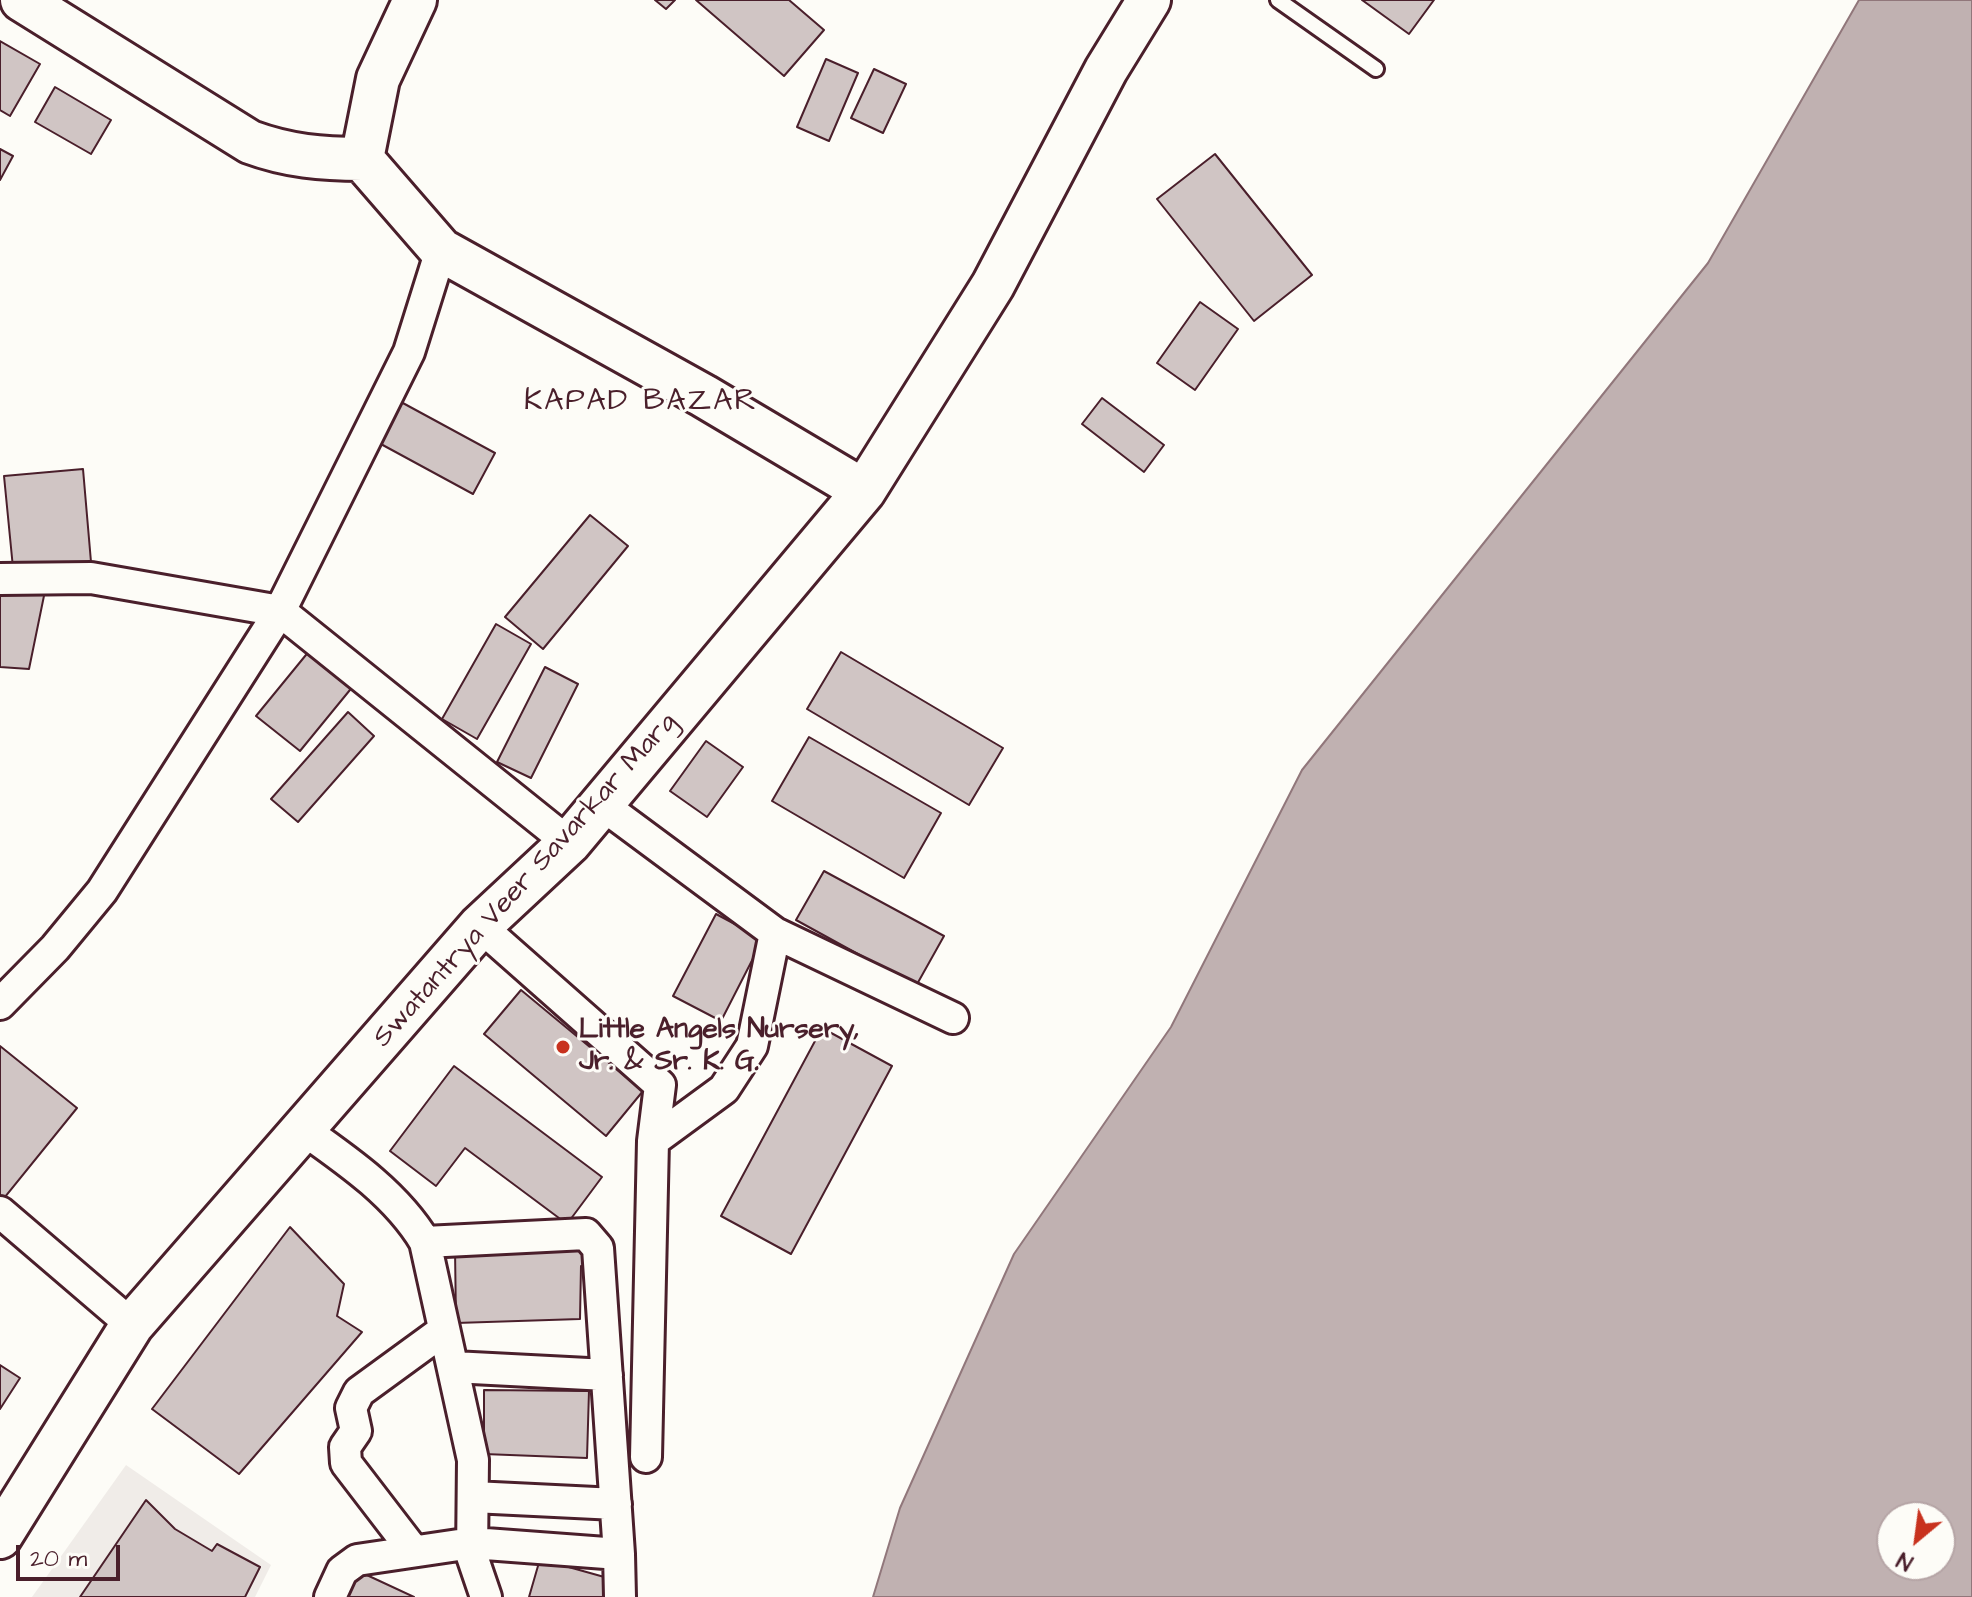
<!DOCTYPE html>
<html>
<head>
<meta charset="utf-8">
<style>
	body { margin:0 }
	#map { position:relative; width:1972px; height:1597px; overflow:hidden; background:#fdfcf7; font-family:"Architects Daughter",sans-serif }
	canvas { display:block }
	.north { position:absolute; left:1876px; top:1501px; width:80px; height:80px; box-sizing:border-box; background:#fdfcf7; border:2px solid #b5a4a5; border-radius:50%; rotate:209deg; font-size:22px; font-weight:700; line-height:32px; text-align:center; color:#4a1f2b }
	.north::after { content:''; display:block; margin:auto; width:28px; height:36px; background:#c8321e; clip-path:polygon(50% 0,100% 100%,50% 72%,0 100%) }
	.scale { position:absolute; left:16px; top:1545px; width:104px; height:36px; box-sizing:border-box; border:4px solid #4a1f2b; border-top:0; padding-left:10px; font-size:24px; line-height:28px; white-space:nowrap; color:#4a1f2b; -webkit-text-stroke:6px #fdfcf7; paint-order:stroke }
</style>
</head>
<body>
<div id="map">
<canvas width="1972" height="1597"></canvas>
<div class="north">N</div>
<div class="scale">20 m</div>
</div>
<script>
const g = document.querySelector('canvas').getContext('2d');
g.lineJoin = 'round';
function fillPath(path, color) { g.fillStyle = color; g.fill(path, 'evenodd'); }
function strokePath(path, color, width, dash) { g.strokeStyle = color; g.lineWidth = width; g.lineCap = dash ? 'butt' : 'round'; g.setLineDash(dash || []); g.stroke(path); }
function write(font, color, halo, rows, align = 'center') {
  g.font = font + ' "Architects Daughter",sans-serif'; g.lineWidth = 6; g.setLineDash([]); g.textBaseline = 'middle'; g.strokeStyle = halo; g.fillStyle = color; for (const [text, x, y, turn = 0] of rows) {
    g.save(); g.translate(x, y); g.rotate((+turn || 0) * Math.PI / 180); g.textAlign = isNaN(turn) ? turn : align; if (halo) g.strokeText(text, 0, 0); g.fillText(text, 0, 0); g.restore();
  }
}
fillPath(new Path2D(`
	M126,1465l145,100 -16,32h-223z`), '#f0ece8');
const water = new Path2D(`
	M1859,0h113v1597h-1099l27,-89 114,-254 157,-227 131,-257 406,-507zM1892,1517h48v48h-48z`);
fillPath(water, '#c0b1b1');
strokePath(water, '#91777b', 2);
const building = new Path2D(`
	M655,0h20l-9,9z
	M696,0h93l35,30 -40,46z
	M1362,0h72l-25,34z
	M0,41l40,23 -30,52 -10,-6z
	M826,59l32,14 -29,68 -32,-14z
	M874,69l32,15 -23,49 -32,-15z
	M55,87l56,33 -20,34 -56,-32z
	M0,149l13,7 -13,24z
	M1215,154l97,121 -58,46 -97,-122z
	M1200,302l38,27 -43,61 -38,-27z
	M1102,398l62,47 -20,27 -62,-48z
	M401,402l94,51 -22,41 -94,-51z
	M83,469l8,93 -78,6 -9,-92z
	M590,515l38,31 -85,103 -38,-32z
	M46,586l-17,83 -29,-2v-79z
	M496,624l35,20 -54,95 -35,-20z
	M310,650l44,35 -54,66 -44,-35z
	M841,652l162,96 -34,57 -162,-96z
	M545,667l33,17 -47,94 -34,-16z
	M348,712l26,24 -76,86 -27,-23z
	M809,737l132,76 -37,65 -132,-77z
	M706,741l37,26 -36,50 -37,-26z
	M824,871l120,65 -28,50 -120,-66z
	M716,914l47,25 -42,82 -48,-25z
	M521,990l122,101 -37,45 -122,-102z
	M822,1028l70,38 -101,188 -70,-38z
	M0,1046l77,62 -77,95z
	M454,1066l148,111 -35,47 -102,-76 -29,38 -46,-35z
	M290,1227l54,57 -7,32 25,16 -123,142 -87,-65z
	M591,1246v20h-10l-1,53 -124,4 -1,-74z
	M0,1365l20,13 -20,31z
	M484,1390l105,1 -2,67 -103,-4z
	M146,1500l29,29 37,22 5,-7 43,23 -15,30h-165z
	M540,1559l75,21 -5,17h-81z
	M356,1570l58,27h-71z`);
fillPath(building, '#d0c5c4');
strokePath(building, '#4a1f2b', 2);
const lane = new Path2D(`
	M1278,0l98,69`);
const street = new Path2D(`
	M0,579l91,-1 189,33 289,232
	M601,804l174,129 -23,113 -28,43 -71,52
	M480,926l180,159 -7,56 -7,316
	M775,933l178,85
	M0,1004l55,-56 47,-57 178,-280 129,-259 32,-102
	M304,1130c44,31 93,65 121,112l48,218 -1,96 14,41
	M0,1212l132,113
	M425,1242l161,-8 12,14 21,306
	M453,1367l154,8
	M473,1497l143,7
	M412,1549l-66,-86 -1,-16 11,-16 -5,-23 8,-16 85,-62
	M330,1597l12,-26 15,-11 115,-17 147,11 1,43`);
const secondary = new Path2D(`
	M22,0l228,142c38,14 72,17 112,17
	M415,0l-37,79 -16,80 79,91 263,146 160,95
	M0,1537l132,-212 348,-399 89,-83 295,-352 129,-206 113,-215 43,-70`);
strokePath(lane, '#4a1f2b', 20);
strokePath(street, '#4a1f2b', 36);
strokePath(secondary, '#4a1f2b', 48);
strokePath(lane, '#fdfcf7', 14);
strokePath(street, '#fdfcf7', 30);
strokePath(secondary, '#fdfcf7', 42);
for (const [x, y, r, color] of [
	[563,1047,8,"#c8321e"]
]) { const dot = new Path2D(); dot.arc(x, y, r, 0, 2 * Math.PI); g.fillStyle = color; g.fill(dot); strokePath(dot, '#fdfcf7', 3); }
write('28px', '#4a1f2b', '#fdfcf7', [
	["Swatantrya Veer Savarkar Marg",526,881,-48]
]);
write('bold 28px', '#4a1f2b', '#fdfcf7', [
	["Little Angels Nursery,",579,1031],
	["Jr. & Sr. K. G.",579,1063]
], 'left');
g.letterSpacing = '2px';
write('30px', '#4a1f2b', '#fdfcf7', [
	["KAPAD BAZAR",641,403]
]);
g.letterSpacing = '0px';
</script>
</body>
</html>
